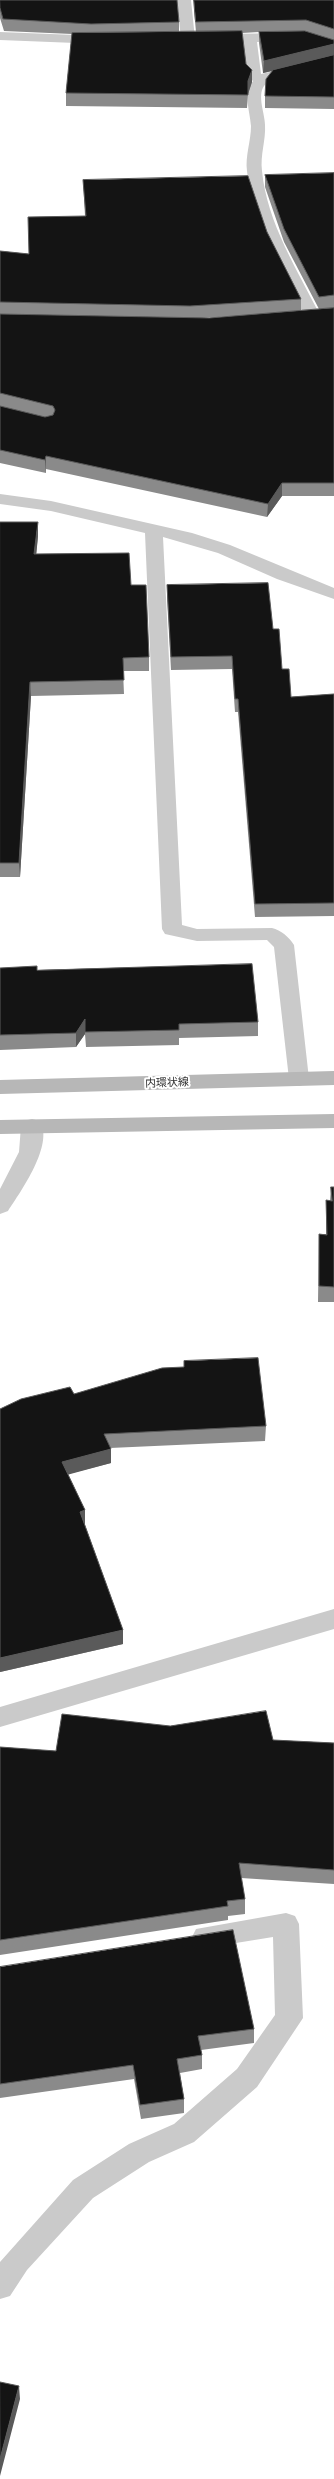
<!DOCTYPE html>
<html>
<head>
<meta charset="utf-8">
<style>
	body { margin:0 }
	canvas { display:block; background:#fff }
</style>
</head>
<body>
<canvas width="334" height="2479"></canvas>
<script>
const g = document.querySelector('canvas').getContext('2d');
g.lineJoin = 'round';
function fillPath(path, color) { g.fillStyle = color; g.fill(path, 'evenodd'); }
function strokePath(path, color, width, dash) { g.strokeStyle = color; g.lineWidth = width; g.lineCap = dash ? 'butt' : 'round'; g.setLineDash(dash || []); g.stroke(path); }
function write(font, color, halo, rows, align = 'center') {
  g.font = font + ' Figtree,"Noto Sans JP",sans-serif'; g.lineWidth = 4; g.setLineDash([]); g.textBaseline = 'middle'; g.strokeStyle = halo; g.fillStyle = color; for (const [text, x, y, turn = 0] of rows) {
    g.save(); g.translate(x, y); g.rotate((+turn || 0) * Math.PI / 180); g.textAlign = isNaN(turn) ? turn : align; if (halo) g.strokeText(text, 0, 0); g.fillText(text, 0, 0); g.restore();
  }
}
fillPath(new Path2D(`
	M177,0h14l4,39 -2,3 -5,1 -7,-4z
	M0,32l101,4 7,4 -7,4 -101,-4z
	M306,33l28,9v9l-29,-10 -48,1 4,32 35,-8 7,4 -2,3c-12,3 -29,3 -37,13 -7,10 1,28 1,39 1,15 -5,30 -3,46 5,52 36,100 59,146l-8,5 -8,-5c-22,-46 -53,-94 -58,-146 -2,-15 4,-30 4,-45 -1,-16 -8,-30 2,-45l-6,-5 -4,-34h-30l-7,-4 7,-4z
	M0,494l51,7 141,32 38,12 104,43v11l-57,-20 -59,-26 -55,-16 19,388 15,4 75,-1c9,2 17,9 22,17l15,134 -3,5 -7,2 -7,-2 -3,-5 -15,-132 -7,-7 -70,1 -32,-7 -3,-5 -17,-396 -94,-22 -51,-7z
	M32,1119l8,2c14,24 -19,70 -32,90l-8,3v-25l19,-37 2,-26 3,-5z
	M334,1609v20l-334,98v-20z
	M286,1913l9,3 4,8 4,94 -46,69 -63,55 -45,20 -56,36 -66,72 -17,26 -10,3v-37l73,-82 56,-36 45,-20 63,-55 38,-54 -2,-78 -68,11 -9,-3 -4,-8 4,-8z`), '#cacaca');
fillPath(new Path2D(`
	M334,1071v14l-334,9v-14z
	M334,1114v14l-334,6v-14z`), '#b7b7b7');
fillPath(new Path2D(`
	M0,0l179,22v10h17l-2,-22v-10h140v109l-69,-1v-12l8,-25 -10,2 -4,-30v-11l-17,1 4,31 6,6v12l-4,12 -1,14 -181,-2v-13l6,-59 -68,-3 -4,-13z
	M334,173v323h-52l-15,21 -221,-48v4l-46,-10v-57l46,11 -46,-11v-155l29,3 56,-38 -2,-36 184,52 34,67v11l18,-1 -35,-67 -19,-55v-12zM235,316l-26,2h-7z
	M0,522l38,14 -2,18 95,31 18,72v14h-26l1,23 -93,2 -11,181h-20z
	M167,585l106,44 9,40 9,28 43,-3v222l-79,1 -17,-205h-3l-3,-43 -61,1 -4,-72z
	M0,968l37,2 221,52v14l-79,2v7l-93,2 -1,-13 -9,13 -76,3z
	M331,1187h3v115h-16l1,-68h7v-34l4,1z
	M184,1361l82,65 -1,15 -155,7 1,15 -43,11 17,36v15l38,105v14l-123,28 74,-278 110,-27z
	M273,1740l61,3v141l-93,-6 4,21v15l-17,2v4l-228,35v-208l56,4z
	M0,1967l254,62v14l-53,7 1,5v14l-22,4 4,26v14l-43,6 -7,-40 -134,19z`), '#8a8a8a');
fillPath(new Path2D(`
	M334,44v12l-71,17 1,-12z
	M252,70v12l-4,12v-13z
	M46,456v17l-1,-13z
	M282,483v13l-15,21 1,-13z
	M38,522v14l-3,32 -1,-14z
	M30,682l1,14 -11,181 -1,-14z
	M85,1019v15l-9,13v-14z
	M111,1449v14l-48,13 -1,-14z
	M85,1510v15l-5,-13z
	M123,1630v14l-123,28v-14z
	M19,2386l1,13 -20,77v-17z`), '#5a5a5a');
const building = new Path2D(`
	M0,0h177l2,22 -88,2 -88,-5 -3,-11z
	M194,0h140v29l-28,-9 -110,2z
	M242,31l4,33 6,6 -4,11v14l-182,-2 6,-60z
	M305,31l29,9v4l-70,17 -5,-29z
	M334,55v42l-69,-1 1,-17 7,-9z
	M334,173v122l-15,2 -35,-68 -19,-54z
	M248,176l19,56 34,67 -111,7 -190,-4v-51l29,3 -1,-37 58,-1 -3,-36z
	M334,308v175h-52l-14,21 -222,-48 -1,4 -45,-10v-44l45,11 8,-2 2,-5 -2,-4 -53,-13v-79l209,4z
	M0,522h38l-4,32 95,-1 2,32h15l3,72 -26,1 1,22 -94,2 -11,181h-19z
	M268,583l5,46h6l3,40h7l2,28 43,-3v209l-79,1 -17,-205h-3l-3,-43 -61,1 -4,-72z
	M252,964l6,58 -79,2v6l-94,2v-13l-9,14 -76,2v-67l37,-2v4z
	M331,1187h3v100l-15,-1v-52l8,1 -1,-35 6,1z
	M258,1358l8,68 -162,8 7,15 -49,13 23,48 -5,2 43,118 -123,28v-249l21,-10 49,-12 4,7 88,-26 22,-1v-6z
	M266,1711l7,29 61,3v127l-95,-7 6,36 -18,2 1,5 -228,34v-193l56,4 6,-37 108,12z
	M233,1930l21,99 -56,7 4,19 -25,4 7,40 -44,6 -7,-40 -133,19v-117z
	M0,2382l19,4 -19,73z`);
fillPath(building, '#141414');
strokePath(building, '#5a5a5a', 1);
write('11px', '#2d2d2d', '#fff', [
	["内環状線",167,1083,-2]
]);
</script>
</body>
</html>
